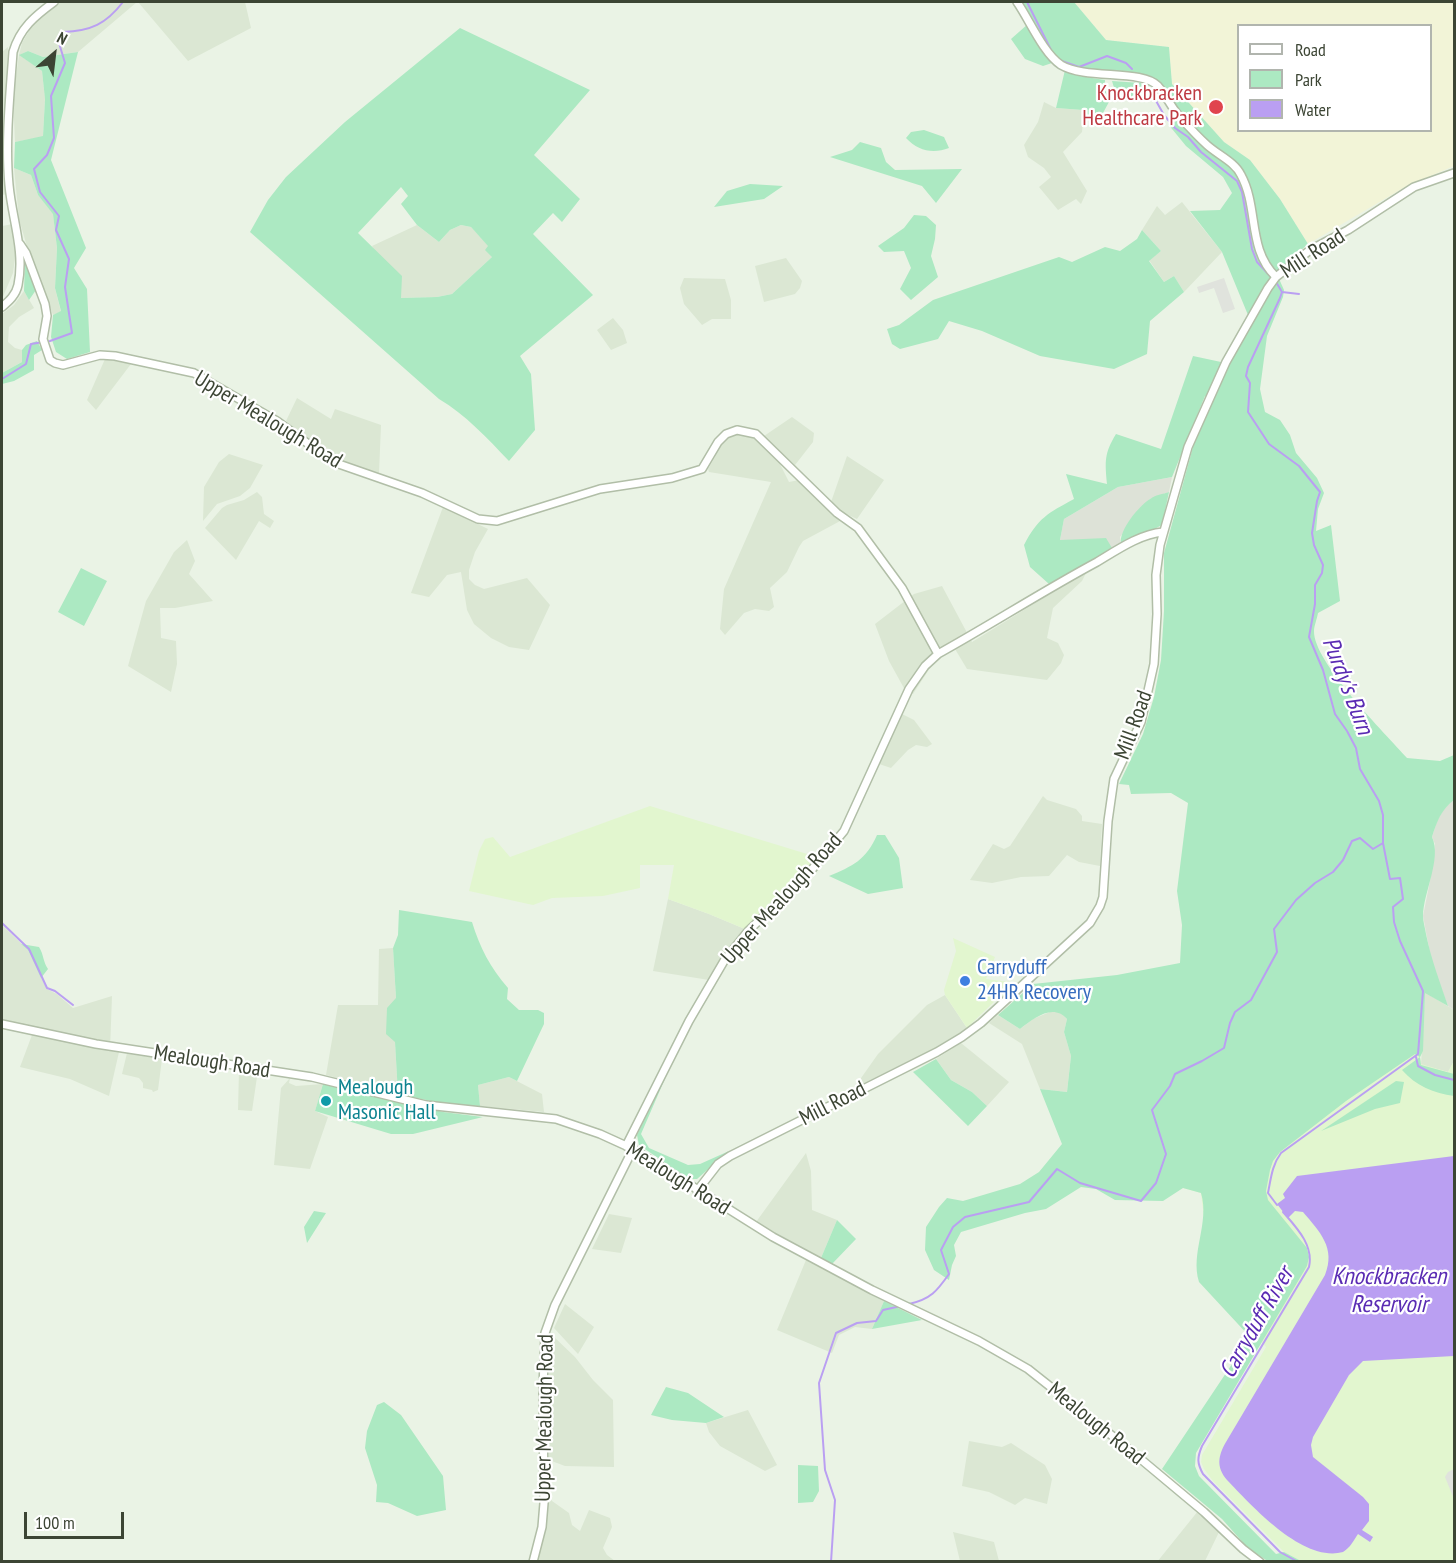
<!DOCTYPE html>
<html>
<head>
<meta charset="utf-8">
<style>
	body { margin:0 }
	#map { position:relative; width:1456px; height:1563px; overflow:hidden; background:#eaf3e5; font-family:"PT Sans Narrow",sans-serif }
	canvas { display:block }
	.frame { position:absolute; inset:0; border:3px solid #3c4534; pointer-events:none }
	.legend { position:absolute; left:1237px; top:24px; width:195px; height:108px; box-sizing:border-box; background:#fff; border:2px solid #b1b5ae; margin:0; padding:8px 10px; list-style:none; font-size:18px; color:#3c4534 }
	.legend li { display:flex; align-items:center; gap:12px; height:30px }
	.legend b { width:30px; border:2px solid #b1b5ae }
	.north { position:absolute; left:24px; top:24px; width:60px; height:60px; -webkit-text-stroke:4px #fff; paint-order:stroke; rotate:28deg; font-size:16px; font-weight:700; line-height:24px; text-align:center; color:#3c4534 }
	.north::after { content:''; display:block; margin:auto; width:21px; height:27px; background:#3c4534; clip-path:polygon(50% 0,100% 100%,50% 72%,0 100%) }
	.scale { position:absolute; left:24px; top:1512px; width:100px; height:27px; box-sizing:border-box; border:3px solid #3c4534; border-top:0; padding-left:8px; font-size:18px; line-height:21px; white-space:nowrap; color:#3c4534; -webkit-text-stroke:4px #fff; paint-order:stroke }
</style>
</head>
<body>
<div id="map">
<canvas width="1456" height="1563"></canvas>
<div class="frame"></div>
<ul class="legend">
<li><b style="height:8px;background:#fff"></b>Road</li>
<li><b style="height:16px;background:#ace9c2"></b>Park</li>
<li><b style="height:16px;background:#ba9ff2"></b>Water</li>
</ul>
<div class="north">N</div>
<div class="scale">100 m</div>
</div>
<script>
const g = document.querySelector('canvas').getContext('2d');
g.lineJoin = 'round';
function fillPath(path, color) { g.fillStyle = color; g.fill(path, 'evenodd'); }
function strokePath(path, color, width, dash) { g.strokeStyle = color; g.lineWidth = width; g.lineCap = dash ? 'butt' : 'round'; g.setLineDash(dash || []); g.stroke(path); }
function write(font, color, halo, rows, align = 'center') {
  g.font = font + ' "PT Sans Narrow",sans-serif'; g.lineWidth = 4.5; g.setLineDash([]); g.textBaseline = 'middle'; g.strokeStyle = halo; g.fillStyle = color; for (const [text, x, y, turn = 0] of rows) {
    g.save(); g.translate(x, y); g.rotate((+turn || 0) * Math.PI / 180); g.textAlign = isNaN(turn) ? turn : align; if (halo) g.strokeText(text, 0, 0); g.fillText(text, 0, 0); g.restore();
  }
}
fillPath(new Path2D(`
	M59,2h78l-59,50 -35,5 -15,-6 -8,4 22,16 3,27 -2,39 -28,5 -2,-45 6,-42 3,-12 11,-19z
	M138,2h107l6,26 -63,33z
	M8,47l-2,77 -4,48 6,22 -6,1v-143z
	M1044,102l12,6 27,2 1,3 -2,19 -19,20 24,39 -6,13 -5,-5 -18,11 -19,-23 12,-10 -7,-9 -16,-11 -4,-12 14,-23z
	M14,168l17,7 7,20 15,18 4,35 -2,40 6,24 -8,3 -25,-65 -9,-31z
	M1182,202l40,50 -38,40 -10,-16 -10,6 -15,-22 12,-9 -19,-21 15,-24 8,9z
	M13,224l4,20 -4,29 -11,26v-73z
	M417,225l22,17 11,-12 11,-5 10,2 18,19 3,11 -40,37 -15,3 -36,1 -29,-52z
	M786,258l16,23 -2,7 -5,6 -31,8 -9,-36z
	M684,278l41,1 6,21v19h-19l-10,6 -18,-21 -4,-16z
	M24,291l10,17 -15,9 -10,10 -1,15 7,6 7,2v12l-20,11v-59l12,-9z
	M613,318l10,12 4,13 -16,7 -14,-20z
	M105,359l26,5 -35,46 -9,-10z
	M297,398l34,21 4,-10 46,16 -2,48 -36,-11 -21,-12 -36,-29z
	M792,417l22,16 -1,9 -18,23 -31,-29z
	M734,434h15l12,7 17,19 11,22 10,-2 43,40 -39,21 -4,6 -12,25 -17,16 4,19 -5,4 -14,-2 -11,4 -19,22 -5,-6 4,-40 47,-107 -62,-10 -1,-3 7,-12 5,-14 7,-7z
	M229,454l34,11 -13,23 -10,8 -23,8 -14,17 1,-34 15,-25z
	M847,456l37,24 -27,39 -15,-7 -11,-10z
	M257,492l5,5 2,17 10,7 -4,7 -11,-7 -23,39 -31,-32 17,-20 5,-3 17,-5z
	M443,507l45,22 -13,23 -6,18v9l6,6 9,4 43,-11 23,27 -21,45 -20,-3 -18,-9 -17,-14 -7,-14 -6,-38 -14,3 -18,22 -18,-4z
	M187,540l8,21 -6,13 24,27 -38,7h-15l1,30 15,3 1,23 -6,28 -43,-26 18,-65 28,-49z
	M1087,571l-5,10 -29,27 -6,30 11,5 6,12 -3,8 -14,17 -80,-11 -12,-20 -15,9 -10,10 -17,26 -8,-4 -16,-29 -14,-37 39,-30 28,-8 30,56z
	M902,714l12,6 18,24 -5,3 -11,-2 -8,5 -17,18 -12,-4z
	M1043,796l4,4 29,9 6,7v5l20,3 -2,42 -21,-4 -12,-7 -18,21 -28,1 -29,6 -22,-3 23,-36 11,5 6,-3z
	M668,899l41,15 36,15 -36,51 -56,-9z
	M2,925l26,25 19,39 10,5 16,14 39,-12 -2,54 9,2 -10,44 -39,-17 -50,-12 15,-40 -33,-8z
	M393,948l3,50 -1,44 3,52 -72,-19 12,-70h40l1,-56z
	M1425,992l29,18v51l-6,11 -27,-7z
	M945,995l22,33 -18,13 -95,47 24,-34 49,-49z
	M1052,1011l10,2 5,6 -3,13 7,24 -4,36 -27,-3 -18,-45 -33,-21 9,-8 22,14 13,-10z
	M961,1043l48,39 -22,24 -15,-14 -21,-12 -15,-21z
	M127,1053l35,6 -4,31 -5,2 -1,-2 -9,-2v-5l-4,-5 -17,-4z
	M239,1070l20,3 -2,4 -5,34 -14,-1z
	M509,1077l33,17 2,18 -64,-6 -2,-21z
	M290,1078l-1,5 7,3 27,-2 -8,27 13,6 -18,52 -36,-4 7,-77z
	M806,1153l5,18 1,39 25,10 -16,38 -65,-36z
	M609,1214l23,4 -11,35 -29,-4z
	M806,1260l78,41 -12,28 -17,-2 -16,8 -7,18 -55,-23z
	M565,1304l29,23 -16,27 -24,-26z
	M553,1336l22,21 18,23 20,20 1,67 -49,-1 -16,-6v-107l1,-15z
	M748,1410l29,55 -12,6 -45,-25 -11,-14 -3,-9z
	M969,1441l33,6 9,-4 34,22 7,14 -5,25 -22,-6 -10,7 -26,-13 -27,-6z
	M548,1494l4,7 17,12 3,12 8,6 9,-21 21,8 2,9 -9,21 4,7 8,6 -79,1z
	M1198,1511l22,19 -15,31 -48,1z
	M953,1532l41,10 5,19h-39z`), '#dbe7d3');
fillPath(new Path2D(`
	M650,806l167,51 -45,48 -27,24 -36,-15 -41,-15 6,-34h-34v23l-37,8 -51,2 -19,7 -64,-14 10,-40 6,-12 8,-2 17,20z
	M953,938l42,19 -9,22 31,4 -15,15 -2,-2 -33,32 -22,-33 -1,-5 12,-39z
	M1423,1051l-3,6 1,7 27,8 6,-11v500h-153l-17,-9 -71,-71 -9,-12 -3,-7 1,-7 64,-108 -53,-57 -12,-97 -18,-5 7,-118z`), '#e2f6cf');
fillPath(new Path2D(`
	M1172,477l-3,15 -19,7 -30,38 1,6 -9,5 -52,-8 4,-21 54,-32z
	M1454,800v210l-6,-4 -16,-42 -9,-48 7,-35 5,-37 -3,-7 5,-16 8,-14z`), '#dde2d7');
fillPath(new Path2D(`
	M1074,2h380v164l-49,21 -97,57 -28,-45 -30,-39 -26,-18 -52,-58 -3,-37 -63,-7zM1238,26h192v104h-192z`), '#f2f4d7');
fillPath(new Path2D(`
	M1019,2h55l32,38 63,7 3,37 52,58 26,18 30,39 28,45 -32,28 8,18 -1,7 -16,39 -7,53 5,23 15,8 10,15 6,18 21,25 7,15 -6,16 -2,22 15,-6 9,76 -22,12c-1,6 -4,13 -4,18 -1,31 72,103 93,127l33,3 14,-6v45c-13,10 -17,21 -22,37 10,22 -9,56 -9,79 0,5 2,12 3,18 5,25 14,48 22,72l-23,-13 -2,58 -3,6 1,8 33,9v22c-20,-3 -38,-10 -52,-26l18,-13 -5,-3 -69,47 -66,51 -7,9 -3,9 -4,21 2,9 39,48 2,9 -2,9 -111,187 -1,13 4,10 77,78 8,-2 17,9 -35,-1 -19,-13 -25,-28 -60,-50 88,-132 -51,-55c-9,-29 11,-59 2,-89l-18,-5 -20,13 -48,-1 -19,-11 -15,-2 -35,22 -21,4 -64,19 -7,13 2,11 -4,9 -3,15 -15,-10 -9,-20 1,-23 13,-20 8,-9 16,3 57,-17 19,-12 23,-28 -22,-55 27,3 4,-36 -7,-24 3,-13c-14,-16 -33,-1 -47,10l-22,-14 35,-31 84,-9 63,-12 2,-38 -5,-34 11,-88 -17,-10 -40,1 -2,-9 -10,-1 24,-50 11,-37 7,-37 3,-49v-58l29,-106 22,-52 -10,1 -33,81 -54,10 -54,32 -4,21 46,-2 6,10 9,-5c-2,-13 18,-37 29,-44 5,-4 13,-5 19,-7l-7,33 -113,59 -19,-17 -6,-22c14,-27 24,-32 50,-46l-8,-25 41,10c-2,-23 -3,-30 9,-50l45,15 32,-93 28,6 27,-47 -26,-63 -32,-41 30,-1 12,-17 -9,-16 -37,-31 -18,-22 7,-6 29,29 32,25 6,11 5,-4 -62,-58 -36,-43 -58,-5 -33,-11z
	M1028,24l24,39 -9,3 -18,-7 -14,-20z
	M460,28l130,62 -56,65 46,44 -18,23 -9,-9 -20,21 60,61 -73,61 11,18 4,56 -26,31c-22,-23 -43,-46 -70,-62l-189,-167 18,-32 18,-23 59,-55zM401,187l7,9 -7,8 16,21 22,17 11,-12 11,-5 10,2 17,19 -3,4 7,7 -40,37 -15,3 -36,1 1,-22 -44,-43z
	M28,51l15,6 35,-5 -27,108 35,88 -12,20 13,21 3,63 -23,7 -11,-7 -5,-15 2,-22 8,-4 -6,-23 2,-40 -4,-34 -15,-19 -7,-20 -17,-7 1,-26 28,-6 2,-37 -3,-28 -23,-16z
	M1065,70l14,6 26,4v9l5,11 -7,13 -12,10 -8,-13 -27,-2z
	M1112,81l29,2 2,16 -20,-3 -8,-5z
	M924,130l20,7 5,11c-16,6 -31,3 -43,-10l5,-6z
	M860,142l21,6 5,14 9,8 67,-1 -26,34 -14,-17 -92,-29 22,-7z
	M750,184l33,2 -19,13 -50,8 13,-16z
	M914,215l12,1 10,9 -1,14 -4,17 7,21 -27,23 -11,-11 11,-21 -7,-17 -20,1 -6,-6 26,-18z
	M1142,230l19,21 -12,10 15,21 10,-6 10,16 -34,29 -3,33 -33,15 -74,-13 -58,-25 -33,-10 -11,18 -38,10 -8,-5 -5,-15 12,-4 34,-25 126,-43 13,5 33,-15 15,4 17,-12z
	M25,260l11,30 -7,10 -5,-9z
	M37,341l5,9 -8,5v15l-20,11 -12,3v-11l20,-11v-12l4,-5z
	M81,568l26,13 -23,45 -26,-14z
	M877,835h8l14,23 4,30 -35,6 -39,-18c24,-10 37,-16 48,-41z
	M399,910l73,12c8,26 18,45 36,66l-1,11 12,11h19l6,3v11l-27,57 -8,-4 -31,8 2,21 -30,-1 -52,-11 -3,-52 -9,-8 1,-26 9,-10 -3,-50 5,-13z
	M21,944l18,3c5,8 4,15 9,22l-7,9 -13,-28z
	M936,1059l15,21 21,12 15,14 -19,20 -55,-54z
	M667,1074l-26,60 8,14 39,17 12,-1 29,-13 -32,28h-8l-50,-34 -2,-10z
	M1396,1081l8,1 -4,21 -25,6 -54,22z
	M323,1084l120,28 40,5 -70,17h-22l-76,-23z
	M314,1211l12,2 -19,30 -3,-16z
	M837,1220l19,19 -24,25 -11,-6z
	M884,1301l38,19 -50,9z
	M666,1387l22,6 36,24 -18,6 -34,-3 -21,-5z
	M384,1402l17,13 42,61 3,34 -29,6 -29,-13 -12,-1 1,-17 -12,-37 2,-17 10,-26z
	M798,1465l20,1 1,25 -6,11 -15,1z`), '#ace9c2');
fillPath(new Path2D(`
	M1224,278l11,31 -12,4 -9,-25 -15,5 -2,-6z
	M1454,1469v30l-9,-22 3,-5z`), '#e0e3dd');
fillPath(new Path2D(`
	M1454,1156v200l-91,5 -14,14 -36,62 -2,8 2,12 50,40 6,7v17l-7,9 11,7 -3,5 -12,-8c-4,6 -8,14 -15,18 -40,11 -91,-46 -116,-72 -11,-13 -9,-24 -1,-38l99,-167c11,-27 -5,-43 -22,-63l-8,-1 -7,7 -11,-14 8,-6 -2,-4 14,-18z`), '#ba9ff2');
strokePath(new Path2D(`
	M1027,2l26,52
	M1059,60l20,7 28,-11 19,7 6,6
	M1151,92l13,23 11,13 13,9 13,15 36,29 5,11 10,57 5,13 15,16
	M1276,282l6,10 -2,6 -32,69 -2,9 4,7 -2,29 21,32 30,22 21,26 -3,9 -5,32 2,12 9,20 -1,8 -7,12v19l-6,33 14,33 12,44 12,17 9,17 4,21 19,32 4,14v28l7,36 10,-1 3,21 -10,8 1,15 6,19 23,50 -5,63 -137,99c-9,12 -10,25 -13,40l9,12
	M1282,292l17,2
	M2,379l24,-15 5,-20 19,-3 22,-8 -7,-46 4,-28 -13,-29 3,-14 -19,-24 -6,-23 13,-14 7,-17 -3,-42 14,-33 -6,-20 4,-11c28,-1 43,-8 60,-30
	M2,923l27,26 18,39 8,3 18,14
	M1416,1057l2,9 17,9 19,5
	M1283,1212c13,15 31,33 26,55l-107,179c-5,12 -5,17 1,28l77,78 18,10
	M909,1304c22,-5 28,-13 40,-30l-8,-24 12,-23 12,-10 64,-15 28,-33 23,14 61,18 15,-18 10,-29 -14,-44 18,-24 5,-12 27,-13 22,-13 6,-25 5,-11 16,-12 26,-48 -3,-23 22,-29 19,-17 18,-11 10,-12 9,-19 8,-3 13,11 10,-6
	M831,1562l4,-62 -10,-30 -6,-87 17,-50 21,-10 19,-2 7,-11 18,-4`), '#ba9ff2', 2);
const minor = new Path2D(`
	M1017,2c12,17 26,51 44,63 25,15 81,4 97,21 8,9 13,21 21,30 9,10 18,20 28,29 11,10 28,17 34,30 18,33 6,74 35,102
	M20,244l6,9 19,51 2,12 -4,23 7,21 5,3 8,2 37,-10 15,1 79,17 83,48 56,41 89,31 56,26 19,2 103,-32 72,-11 30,-9 16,-27 8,-8 11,-4 19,4 81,79 21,15 44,60 36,66
	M2,307c7,-6 14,-12 16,-22 7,-34 -6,-66 -9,-100 -4,-43 1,-90 4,-133 7,-24 22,-36 41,-50
	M2,1024l94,20 216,33 114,28 130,14 44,15 33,15 140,88 99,53 107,51 49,28 97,77 79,66 39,37 17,13
	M626,1146l63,-125 35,-60 24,-30 61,-58 35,-42 65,-142 16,-23 13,-12c54,-30 105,-63 159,-92 20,-12 43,-28 66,-30
	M697,1191l21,-27 12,-8 207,-104 25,-15 19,-14 109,-100 10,-17 3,-9 5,-76 6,-42 27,-57 13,-58 3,-50 -1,-39 4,-30 28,-98 38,-85 42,-74 8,-11 34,-27 38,-20 66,-43 40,-14
	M533,1562l9,-35 2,-24 -1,-114 2,-56 10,-28 78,-156`);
strokePath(minor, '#b1bea7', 10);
strokePath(minor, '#fff', 7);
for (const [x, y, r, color] of [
	[1216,107,8,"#e0444e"],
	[965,981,6,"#3f7fe0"],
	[326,1101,6,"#0f9aa8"]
]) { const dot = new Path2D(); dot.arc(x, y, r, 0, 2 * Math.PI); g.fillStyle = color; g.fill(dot); strokePath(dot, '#fff', 2); }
write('22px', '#be3a42', '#fff', [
	["Knockbracken",1202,94],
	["Healthcare Park",1202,119]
], 'right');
write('22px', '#3c4534', '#fff', [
	["Mill Road",1313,254,-33],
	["Upper Mealough Road",268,420,31],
	["Mill Road",1134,725,-70],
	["Upper Mealough Road",782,899,-48],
	["Mealough Road",212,1062,9],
	["Mill Road",833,1104,-27],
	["Mealough Road",678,1179,32],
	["Upper Mealough Road",545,1418,-89],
	["Mealough Road",1096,1424,39]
]);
write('22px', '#366cbe', '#fff', [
	["Carryduff",977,968],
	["24HR Recovery",977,993]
], 'left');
write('22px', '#0d838f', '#fff', [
	["Mealough",338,1088],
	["Masonic Hall",338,1113]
], 'left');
write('italic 24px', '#5a2bb3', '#fff', [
	["Purdy's Burn",1347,686,69],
	["Knockbracken",1389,1277],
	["Reservoir",1389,1305],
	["Carryduff River",1257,1323,-60]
]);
</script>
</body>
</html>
